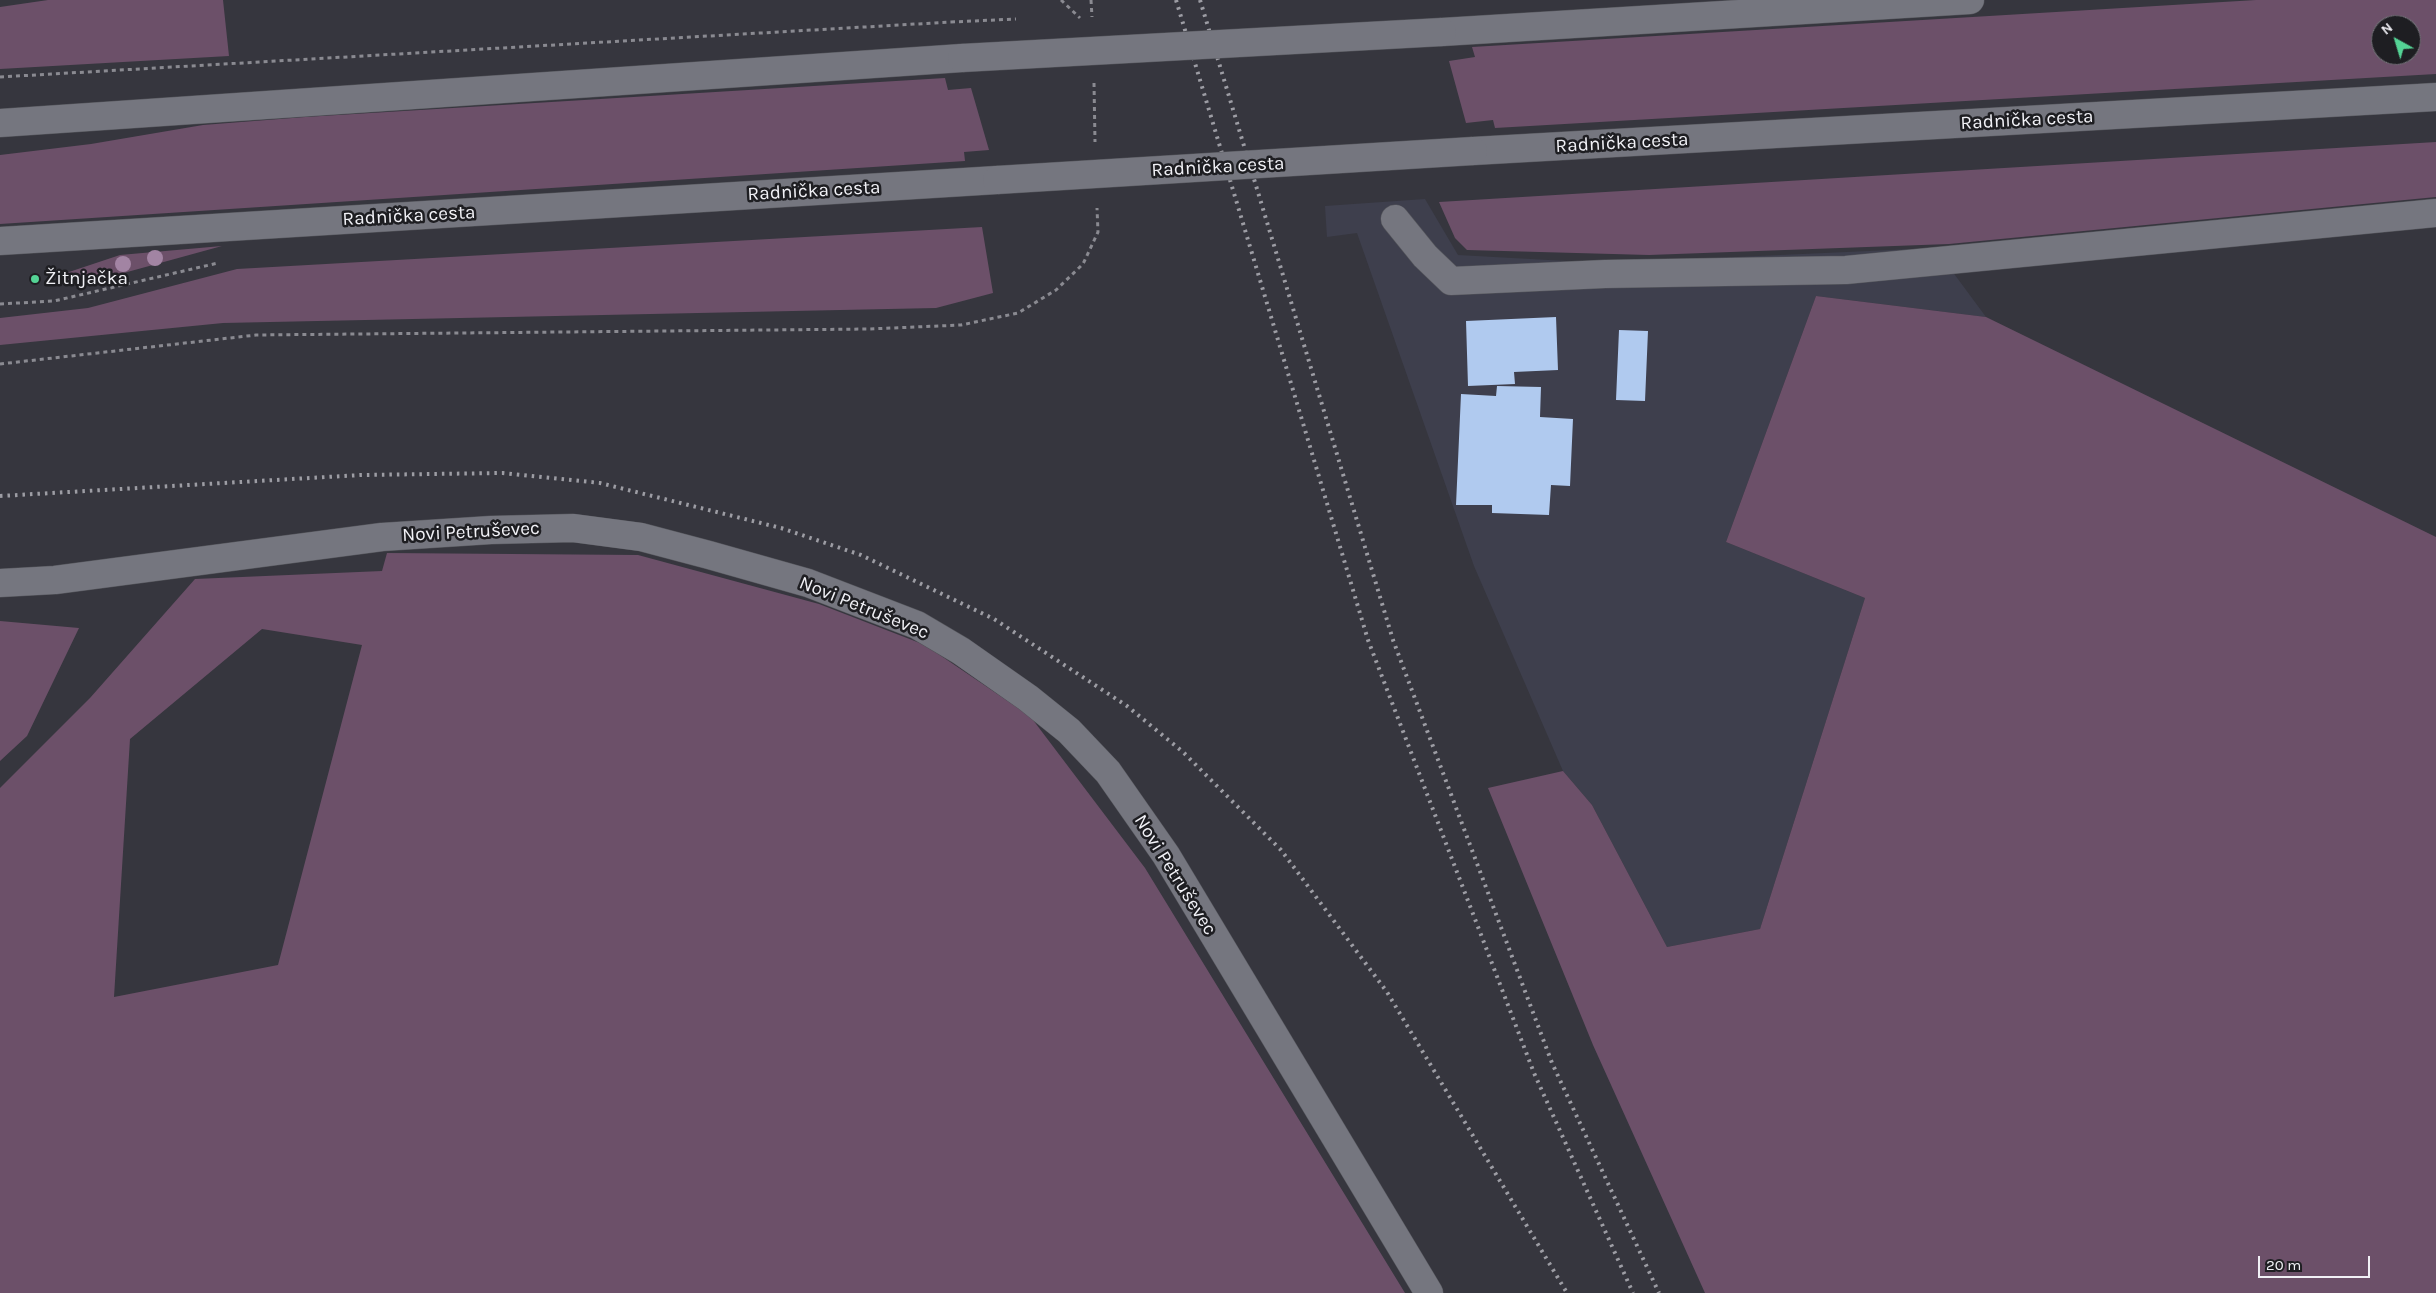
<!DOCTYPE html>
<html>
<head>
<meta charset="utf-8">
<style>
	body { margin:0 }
	#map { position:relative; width:2436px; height:1293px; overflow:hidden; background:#36363e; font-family:Karla,sans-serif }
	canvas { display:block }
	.north { position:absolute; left:2371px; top:15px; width:50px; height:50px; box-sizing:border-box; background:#1e1e22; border:1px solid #727277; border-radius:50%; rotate:321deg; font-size:14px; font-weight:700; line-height:20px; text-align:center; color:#f1f1f6 }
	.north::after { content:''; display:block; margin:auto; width:18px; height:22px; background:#54d395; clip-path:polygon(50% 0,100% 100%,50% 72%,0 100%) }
	.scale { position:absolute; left:2258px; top:1256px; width:112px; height:22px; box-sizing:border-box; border:2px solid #f1f1f6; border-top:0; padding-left:6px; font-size:15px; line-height:18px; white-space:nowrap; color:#f1f1f6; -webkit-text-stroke:4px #1e1e22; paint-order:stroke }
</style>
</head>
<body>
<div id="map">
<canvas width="2436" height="1293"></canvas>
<div class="north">N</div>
<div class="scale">20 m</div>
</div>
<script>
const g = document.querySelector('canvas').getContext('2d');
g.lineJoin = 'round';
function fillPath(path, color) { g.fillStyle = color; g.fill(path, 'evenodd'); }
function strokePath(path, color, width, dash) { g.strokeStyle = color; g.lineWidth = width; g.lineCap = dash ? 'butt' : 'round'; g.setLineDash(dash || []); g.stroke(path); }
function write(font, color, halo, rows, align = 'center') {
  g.font = font + ' Karla,sans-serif'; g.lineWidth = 5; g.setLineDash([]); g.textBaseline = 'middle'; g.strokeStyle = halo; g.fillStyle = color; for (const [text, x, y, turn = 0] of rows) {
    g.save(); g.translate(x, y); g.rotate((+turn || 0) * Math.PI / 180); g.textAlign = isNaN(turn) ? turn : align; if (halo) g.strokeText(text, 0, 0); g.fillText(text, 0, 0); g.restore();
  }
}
fillPath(new Path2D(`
	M1425,199l33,56 145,8 332,-15 51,69 -170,-21 -90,246 139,56 -105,331 -93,18 -75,-142 -29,-34 -89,-205 -117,-333 -30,4 -2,-31z`), '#3e3f4d');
fillPath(new Path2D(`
	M48,0h175l6,56 -229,13v-62z
	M2256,0h180v74l-941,54 -2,-8 -27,3 -17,-62 26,-4 -3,-10zM2381,25h30v30h-30z
	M945,78l3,12 23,-2 18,62 -25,2 1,9 -965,63v-69l91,-11 112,-19 102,-8z
	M2436,142v55l-487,47 -300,11 -182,-5 -12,-12 -16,-36z
	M982,227l11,66 -57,15 -713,15 -223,22v-27l88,-10 149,-39z
	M222,246l-142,39c-9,0 -17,-1 -20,-10l60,-20z
	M1816,296l170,21 450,220v756h-731l-112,-248 -105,-257 75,-17 29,34 75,142 93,-18 105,-331 -139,-56z
	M387,553l251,2 181,49 106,41 105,71 115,152 260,425h-1405v-505l90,-90 105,-119 187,-8zM262,629l100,16 -84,320 -164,32 16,-258z
	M0,621l79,7 -52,108 -27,25z`), '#6c5069');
fillPath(new Path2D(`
	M1556,317l2,53 -44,2 1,12 -47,2 -2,-65z
	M1619,330l29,1 -3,70 -29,-1z
	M1497,386l44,1 -1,30 33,2 -3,67 -19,-1 -2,30 -57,-2v-8h-36l5,-111 35,2z`), '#b0caef');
const minor = new Path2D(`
	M1395,219l30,37 26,25 154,-7 241,-4 590,-57
	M0,583l55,-3 327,-43 109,-7 82,-2 68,9 68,18 99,28 109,42 44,26 67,47 41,33 39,41 58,83 263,438`);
const secondary = new Path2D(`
	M1442,32l528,-32
	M0,123l962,-65
	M1473,151l963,-54
	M0,241l997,-61`);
strokePath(minor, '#54555b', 29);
strokePath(secondary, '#54555b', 29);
strokePath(new Path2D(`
	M1061,0l19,18
	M1091,0l1,17
	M0,77l951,-55
	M1094,83l1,59
	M0,304l54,-3 164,-38
	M0,364l256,-29 613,-6 92,-4 57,-12 38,-23 27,-26 15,-32 -1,-24`), '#8a8a91', 3, [4, 4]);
strokePath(minor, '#75767f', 28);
strokePath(secondary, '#75767f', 28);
strokePath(new Path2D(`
	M1176,0l192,640 166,433 99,220
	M1200,0l193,640 159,423 107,230
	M0,496l361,-21 142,-2 97,10 181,45 80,27 133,64 133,87 56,46 98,98 106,142 180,301`), '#9d9da4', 4, [2.5, 5]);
const secondaryBridge = new Path2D(`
	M962,58l480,-26
	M997,180l476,-29`);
strokePath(secondaryBridge, '#54555b', 29, []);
strokePath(new Path2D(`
	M951,22l65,-3`), '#8a8a91', 3, [4, 4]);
strokePath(secondaryBridge, '#75767f', 28);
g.fillStyle = '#a284a3';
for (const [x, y] of [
	[155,258],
	[123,264]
]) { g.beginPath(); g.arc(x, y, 8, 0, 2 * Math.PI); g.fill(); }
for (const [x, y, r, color] of [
	[35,279,5,"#54d395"]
]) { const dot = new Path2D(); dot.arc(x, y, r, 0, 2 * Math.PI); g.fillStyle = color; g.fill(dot); strokePath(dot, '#1e1e22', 2); }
write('19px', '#f1f1f6', '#1e1e22', [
	["Radnička cesta",2027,120,-3],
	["Radnička cesta",1622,143,-3],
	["Radnička cesta",1218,167,-3],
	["Radnička cesta",814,191,-3],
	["Radnička cesta",409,216,-3],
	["Novi Petruševec",471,532,-3],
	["Novi Petruševec",864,608,22],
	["Novi Petruševec",1175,875,58]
]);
write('19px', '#f1f1f6', '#1e1e22', [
	["Žitnjačka",45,279]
], 'left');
</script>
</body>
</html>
